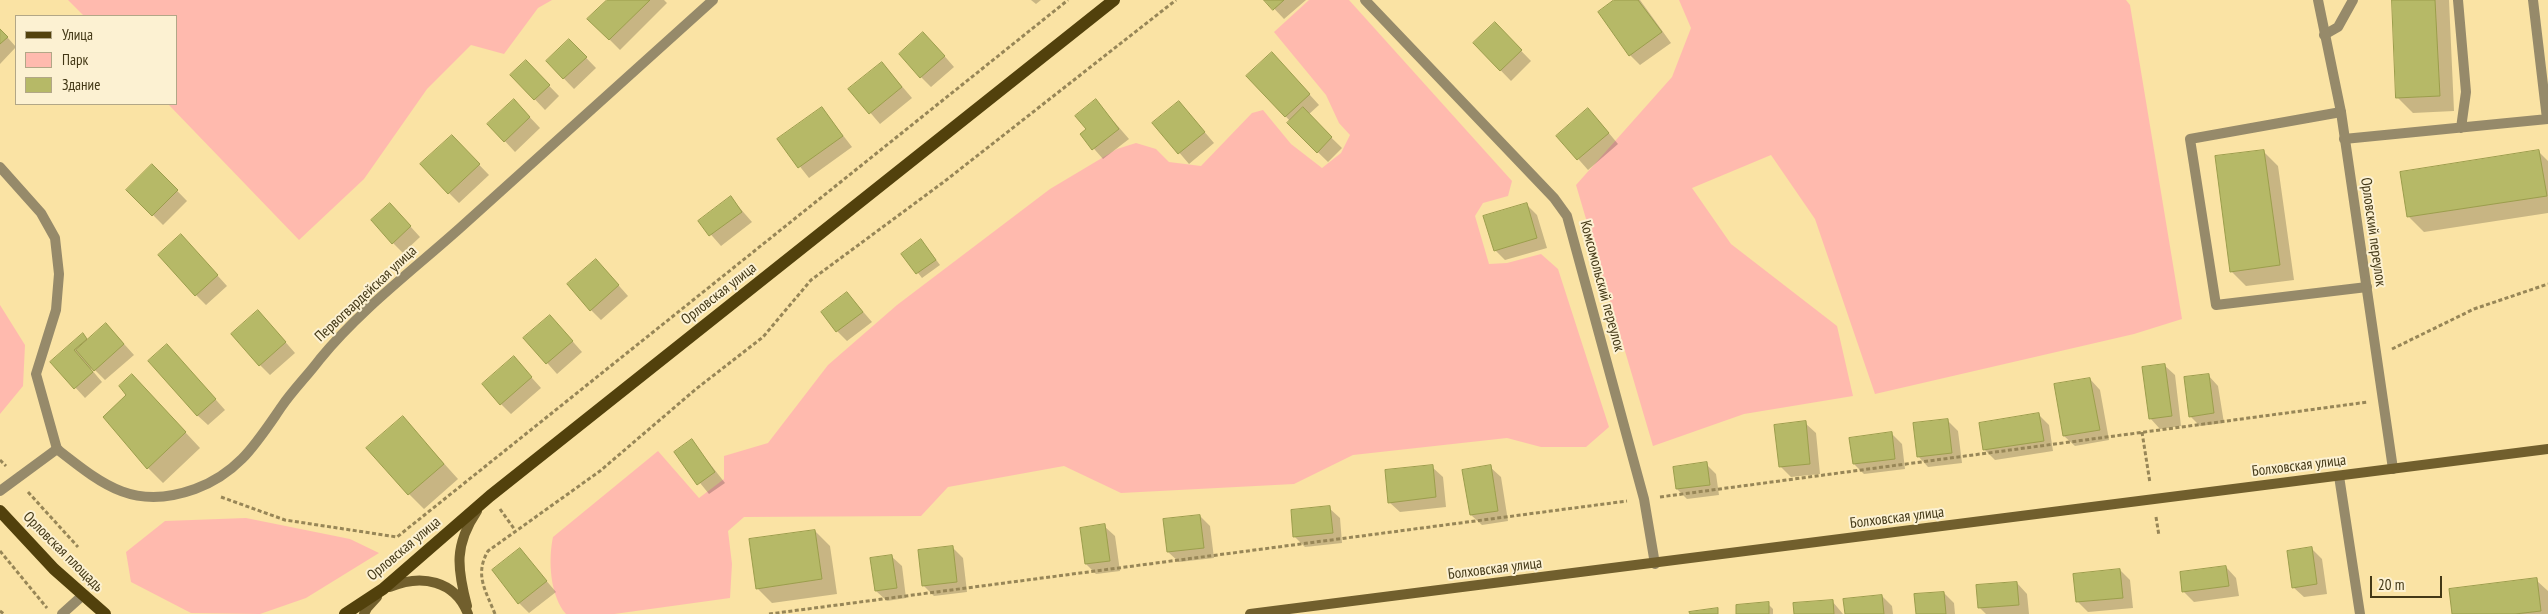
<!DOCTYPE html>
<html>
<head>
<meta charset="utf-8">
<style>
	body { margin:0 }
	#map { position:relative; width:2548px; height:614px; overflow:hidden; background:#fae3a4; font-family:"PT Sans Narrow",sans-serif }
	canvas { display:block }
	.legend { position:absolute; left:15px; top:15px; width:162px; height:90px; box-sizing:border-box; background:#fcf1d2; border:1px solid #b2a787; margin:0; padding:6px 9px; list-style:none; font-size:15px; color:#433816 }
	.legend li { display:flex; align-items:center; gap:10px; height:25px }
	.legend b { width:25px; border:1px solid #b2a787 }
	.scale { position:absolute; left:2370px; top:576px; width:72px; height:22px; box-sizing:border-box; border:2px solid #433816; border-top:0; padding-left:6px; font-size:15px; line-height:18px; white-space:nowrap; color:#433816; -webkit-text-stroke:4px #fcf1d2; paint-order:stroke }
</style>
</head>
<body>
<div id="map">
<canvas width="2548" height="614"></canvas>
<ul class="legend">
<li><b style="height:6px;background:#52410c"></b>Улица</li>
<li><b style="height:14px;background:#ffbaae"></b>Парк</li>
<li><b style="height:14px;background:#b6b967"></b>Здание</li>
</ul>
<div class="scale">20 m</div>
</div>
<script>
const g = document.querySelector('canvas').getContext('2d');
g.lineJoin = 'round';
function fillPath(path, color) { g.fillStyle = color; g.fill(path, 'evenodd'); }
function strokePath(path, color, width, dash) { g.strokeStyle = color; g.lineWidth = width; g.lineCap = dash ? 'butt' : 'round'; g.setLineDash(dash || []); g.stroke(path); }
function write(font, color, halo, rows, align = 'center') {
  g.font = font + ' "PT Sans Narrow",sans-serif'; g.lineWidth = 4; g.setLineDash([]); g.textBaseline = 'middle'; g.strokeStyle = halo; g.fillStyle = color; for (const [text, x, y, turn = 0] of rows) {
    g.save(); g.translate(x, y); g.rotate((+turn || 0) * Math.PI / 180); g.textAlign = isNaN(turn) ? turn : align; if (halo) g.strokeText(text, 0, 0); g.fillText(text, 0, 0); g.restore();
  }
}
fillPath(new Path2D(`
	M68,0h484l-14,8 -34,46 -33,-9 -44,44 -63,90 -65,61 -131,-136h8v-88h-92z
	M1309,0h40l163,181 -4,15 -25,7 -8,13 14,48 18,-1 34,-9 17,15 51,158 -23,20h-45l-34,-9 -154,17 -59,29 -173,9 -57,-27 -116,21 -27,29 -177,1 -16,14 4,33 -2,34 -116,16h-48c-16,-18 -18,-54 -13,-77l105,-86 41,47 25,-19v-23l44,-13 60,-78 69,-60 153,-116 67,-40 19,-6 20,6 13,13 32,4 51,-53 11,-3 28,34 31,24 19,-15 9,-18 -11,-12 -13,-28 -52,-63z
	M1679,0h447l4,5 52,314 -48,15 -259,60 -60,-175 -44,-64 -79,33 39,56 106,82 16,70 -109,18 -91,32 -77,-261 96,-108 19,-49z
	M0,305l25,40 -2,41 -23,28z
	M246,518l104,21 29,14 -73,45 -46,16 -69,-1 -60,-31 -5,-30 39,-31z`), '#ffbaae');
fillPath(new Path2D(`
	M608,0h56l3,3 -47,47 -31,-31z
	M1031,0h10l-5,4z
	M1266,0h40l-22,19z
	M1616,0h24l31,43 -31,22 -10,-10z
	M2393,0h56l5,111 -41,2 -15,-15z
	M1495,24l36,37 -20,20 -37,-38z
	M0,29l16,18 -16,17z
	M569,40l27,28 -22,21 -27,-28z
	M934,44l20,23 -23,20 -10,-10z
	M526,62l33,34 -14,14 -33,-35z
	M882,63l30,35 -32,26 -30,-35z
	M1282,64l37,41 -11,10 34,33 -14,14 -40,-39 2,-2 -42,-45z
	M1096,101l33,38 -26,20 -22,-25 7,-5z
	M1179,102l35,41 -25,21 -35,-41z
	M822,108l30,39 -43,31 -30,-38z
	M524,111l16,17 -25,24 -26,-28z
	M1598,120l20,24 -30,26 -30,-34z
	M462,147l27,28 -30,28 -10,-10z
	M2263,151l15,15 16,114 -48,6 -15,-15z
	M2539,152l9,9v52l-124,19 -15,-15z
	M152,165l35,36 -24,24 -35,-35z
	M731,198l21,24 -31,24 -22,-25z
	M1527,205l10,10 10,33 -42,12 -10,-10z
	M400,215l20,22 -17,16 -10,-10z
	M191,246l36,40 -21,19 -10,-10z
	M926,246l14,19 -18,13 -19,-24z
	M606,271l22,25 -27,24 -10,-10z
	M847,293l25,29 -25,19 -10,-10z
	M268,322l27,31 -25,22 -10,-10z
	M560,327l22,25 -25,22 -32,-36z
	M83,335l5,6 28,-6 18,20 -29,25 -13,-13 -1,2 11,13 -17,16 -33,-36z
	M177,356l48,54 -17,15 -11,-10z
	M514,358l27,30 -30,26 -10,-10z
	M2164,365l11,10 6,51 -21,3 -10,-11z
	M2208,375l10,11 6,37 -24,3 -10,-10z
	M2090,379l10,11 9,50 -34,6 -11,-10z
	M147,391l53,57 -37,35 -15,-15z
	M2039,415l10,10 4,26 -58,9 -11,-11z
	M403,418l55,61 -34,30 -15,-15z
	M1948,421l10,10 4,32 -34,4 -10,-11z
	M1805,423l11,10 4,41 -29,3 -11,-11z
	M1891,433l11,11 3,25 -41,5 -10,-10z
	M692,441l33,42 -16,11 -34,-42z
	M1706,464l10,10 3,21 -32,4 -10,-10z
	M1432,467l11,10 3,30 -46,5 -11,-10z
	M1490,467l11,10 7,44 -26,4 -11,-10z
	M1329,508l11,10 2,25 -37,4 -11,-11z
	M1200,516l10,10 4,32 -35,4 -11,-10 -3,-32z
	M1104,526l11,10 5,35 -24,3 -10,-10z
	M815,531l15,15 7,48 -65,9 -15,-15z
	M952,547l11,11 4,34 -33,4 -11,-11z
	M2312,549l10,10 5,35 -23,3 -11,-10z
	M520,550l36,42 -27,21 -10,-10z
	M891,556l11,10 4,32 -19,3 -11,-10z
	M2226,567l10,11 3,18 -45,6 -11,-11z
	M2120,570l10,10 3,28 -45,4 -10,-10z
	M2536,580l12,11v23h-95z
	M2017,583l10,11 2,20h-43l-7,-7z
	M1944,593l10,10 1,11h-38z
	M1882,596l10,10 1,8h-47z
	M1832,601l11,13h-48z
	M1768,604l5,5v5h-35z`), '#0003');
const building = new Path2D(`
	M607,0h43l-41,40 -22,-21z
	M1264,0h20l-11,10z
	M1614,0h24l24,32 -33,24 -31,-44z
	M2392,0h43l5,96 -44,2z
	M1495,22l27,28 -22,21 -27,-28z
	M0,29l8,8 -8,7z
	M923,32l22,24 -25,22 -21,-24z
	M569,39l18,18 -24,22 -17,-18z
	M1272,52l38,42 -25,23 -39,-41z
	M526,60l24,25 -16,15 -24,-25z
	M882,62l20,25 -33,27 -21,-25z
	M514,99l16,18 -26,25 -17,-18z
	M1096,99l23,30 -27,21 -12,-16 6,-5 -11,-13z
	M1179,101l26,31 -27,22 -26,-31z
	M822,107l21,29 -45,32 -21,-29z
	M1303,107l29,30 -15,16 -30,-30z
	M1588,108l21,25 -32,27 -21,-24z
	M452,135l28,29 -32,30 -28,-30z
	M2264,150l16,115 -50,7 -15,-116z
	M2539,150l8,46 -140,21 -7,-45z
	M152,164l26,26 -26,26 -26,-26z
	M731,196l11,16 -33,24 -11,-15z
	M390,203l21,23 -19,18 -21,-24z
	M1527,203l10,35 -43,13 -11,-35z
	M181,234l37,41 -23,21 -37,-41z
	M921,239l15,21 -20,14 -15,-20z
	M596,259l23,26 -29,26 -23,-27z
	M847,292l16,20 -27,20 -15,-20z
	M258,310l28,32 -27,24 -28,-32z
	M550,315l23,26 -27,23 -23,-26z
	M106,323l18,21 -30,27 -18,-21z
	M83,333l4,6 -13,11 19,22 -19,17 -24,-27z
	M167,344l49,55 -19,17 -49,-55z
	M514,356l18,21 -32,28 -18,-21z
	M2165,364l7,52 -23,3 -7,-52z
	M132,374l54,58 -39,37 -44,-52 23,-22 -7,-9z
	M2209,374l5,39 -25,4 -5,-40z
	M2090,378l10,52 -37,6 -9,-52z
	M2039,413l5,28 -61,9 -4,-27z
	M403,416l41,48 -36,31 -42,-47z
	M1948,419l4,34 -35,4 -4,-34z
	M1806,421l4,43 -31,3 -5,-42z
	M1892,432l3,27 -42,5 -4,-26z
	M692,439l23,33 -18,13 -23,-33z
	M1707,462l3,23 -34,4 -3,-22z
	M1433,465l3,32 -48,6 -3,-33z
	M1491,465l7,46 -28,4 -8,-45z
	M1330,506l3,27 -40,4 -2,-27z
	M1200,515l4,33 -37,4 -4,-33z
	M1105,524l5,37 -25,3 -5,-36z
	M815,530l7,49 -66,10 -7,-50z
	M953,546l4,36 -35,4 -4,-36z
	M2312,547l5,37 -25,4 -5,-37z
	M520,548l27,33 -29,23 -26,-34z
	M892,555l5,33 -22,3 -5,-33z
	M2226,566l3,20 -47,6 -2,-20z
	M2120,569l3,29 -47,4 -3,-28z
	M2537,578l4,33 -26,3h-63l-3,-25z
	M2017,582l2,23 -41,3 -2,-23z
	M1944,592l2,22h-30l-2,-20z
	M1882,595l2,19h-39l-2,-15z
	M1833,600l1,14h-40l-1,-11z
	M1769,602v12h-33v-9z
	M1718,608v6h-28l-1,-2z`);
fillPath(building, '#b6b967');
strokePath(building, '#9b9d4c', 1);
strokePath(new Path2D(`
	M2392,349l82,-40 74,-25
	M2142,432l8,51
	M0,460l6,6
	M28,492l50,55
	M221,497l64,23 112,17 671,-537
	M1660,497l708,-95
	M500,509l15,21
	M2156,517l3,19
	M0,551l47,57
	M0,611l4,3
	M495,614c-9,-23 -21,-39 -7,-63l112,-80 96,-82 67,-52 48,-57 134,-99 231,-181
	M769,614l858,-113`), '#978657', 3, [4, 2.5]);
strokePath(new Path2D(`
	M2458,0l8,92 -5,36
	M2533,0l14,119
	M2324,35l14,-8 15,-27
	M2341,112l-151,27 26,166 151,-18
	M2344,139l204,-20
	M0,167l41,46 14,25 4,36 -3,36 -20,64 21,75`), '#968a6a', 10);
strokePath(new Path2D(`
	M1365,0l189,198 13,18 77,283 11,65
	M2318,0l23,112 52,357
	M2339,476l21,138
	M0,491l57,-42c46,36 77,62 138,40 44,-16 62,-47 87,-83 11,-16 26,-31 38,-47 40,-49 93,-89 140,-131 84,-76 169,-152 253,-228
	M62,614l20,-18`), '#968a6a', 10);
strokePath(new Path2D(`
	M390,587c31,-13 65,-7 78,27
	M467,606c-10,-38 -13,-61 10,-95
	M364,614l3,-6 10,-11
	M1250,614l1298,-165`), '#715f2d', 10);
strokePath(new Path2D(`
	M0,511l54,58 51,45
	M345,614l38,-25 107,-93 624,-496`), '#52410c', 12);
write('15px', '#433816', '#fcf1d2', [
	["Орловский переулок",2373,232,82],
	["Комсомольский переулок",1602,286,75],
	["Первогвардейская улица",366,294,-43],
	["Орловская улица",719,294,-38],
	["Болховская улица",2299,466,-7],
	["Болховская улица",1897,518,-7],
	["Орловская улица",404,549,-40],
	["Орловская площадь",63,552,45],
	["Болховская улица",1495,569,-7]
]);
</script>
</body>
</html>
